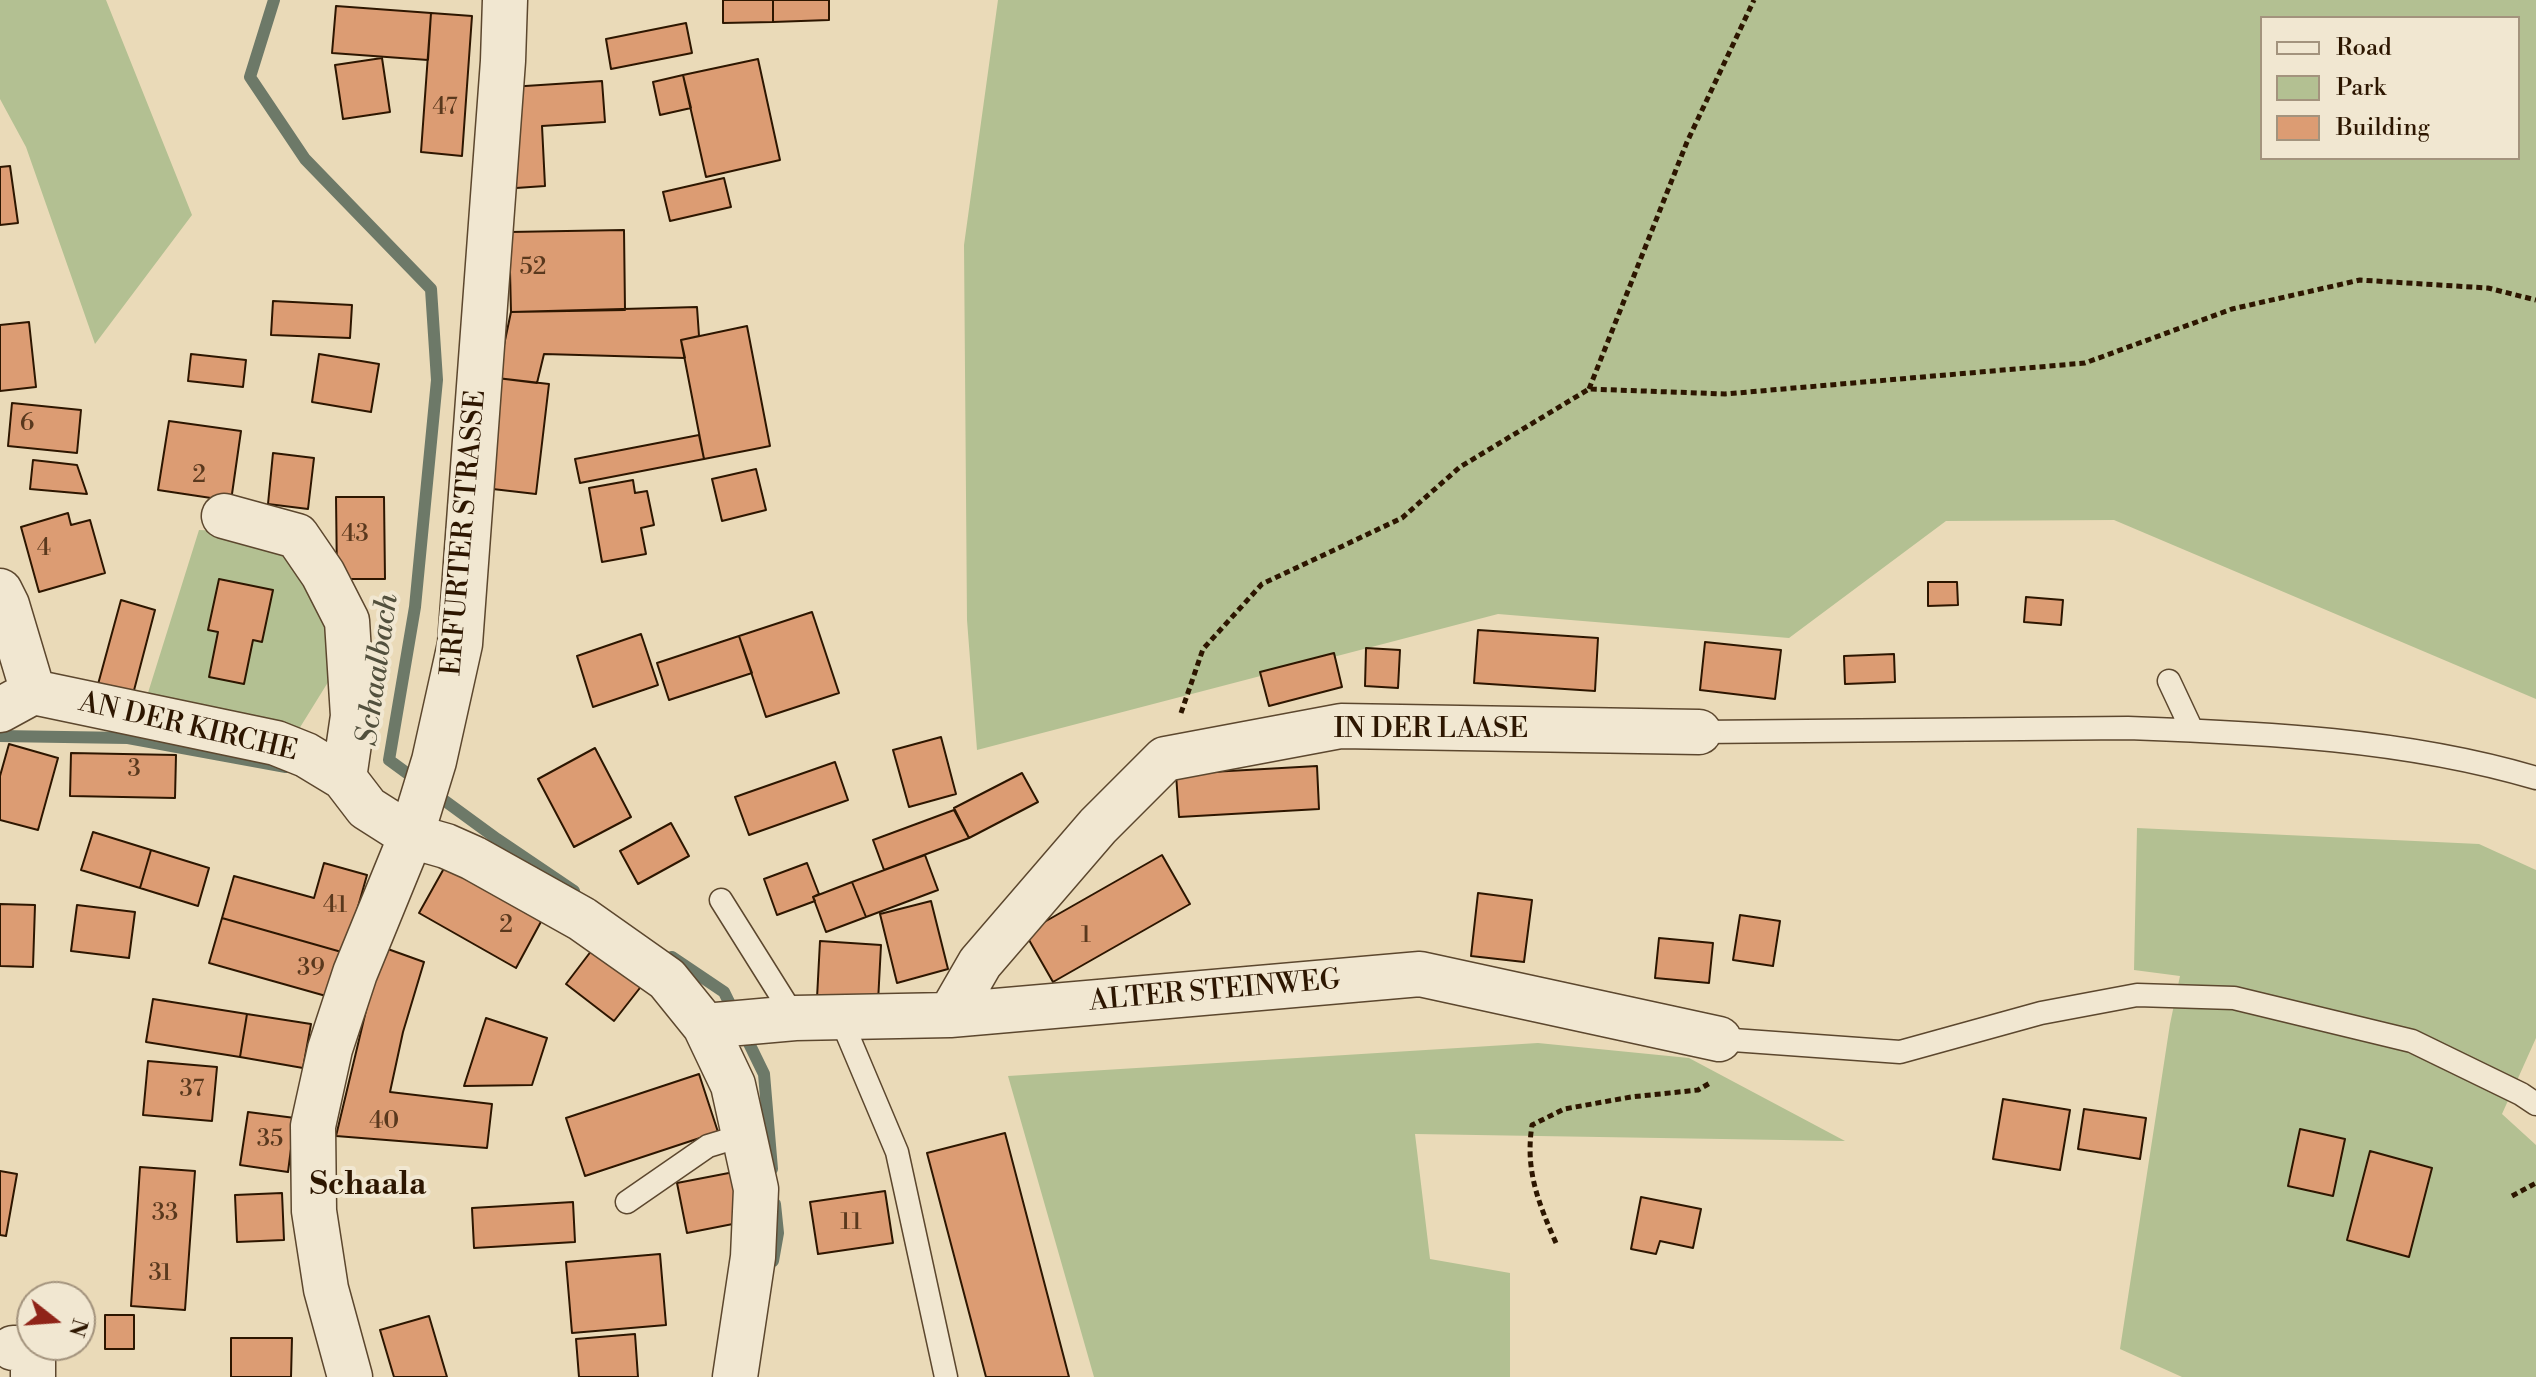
<!DOCTYPE html>
<html>
<head>
<meta charset="utf-8">
<style>
	body { margin:0 }
	#map { position:relative; width:2536px; height:1377px; overflow:hidden; background:#eadab8; font-family:"Libre Bodoni",serif }
	canvas { display:block }
	.legend { position:absolute; left:2260px; top:16px; width:260px; height:144px; box-sizing:border-box; background:#f1e7d1; border:2px solid #a3937d; margin:0; padding:10px 14px; list-style:none; font-size:24px; color:#2d1600 }
	.legend li { display:flex; align-items:center; gap:16px; height:40px }
	.legend b { width:40px; border:2px solid #a3937d }
	.north { position:absolute; left:16px; top:1281px; width:80px; height:80px; box-sizing:border-box; background:#f1e7d1; border:2px solid #a3937d; border-radius:50%; rotate:107deg; font-size:22px; font-weight:700; line-height:32px; text-align:center; color:#2d1600 }
	.north::after { content:''; display:block; margin:auto; width:28px; height:36px; background:#8f2418; clip-path:polygon(50% 0,100% 100%,50% 72%,0 100%) }
</style>
</head>
<body>
<div id="map">
<canvas width="2536" height="1377"></canvas>
<ul class="legend">
<li><b style="height:10px;background:#f1e7d1"></b>Road</li>
<li><b style="height:22px;background:#b3c092"></b>Park</li>
<li><b style="height:22px;background:#dc9c73"></b>Building</li>
</ul>
<div class="north">N</div>
</div>
<script>
const g = document.querySelector('canvas').getContext('2d');
g.lineJoin = 'round';
function fillPath(path, color) { g.fillStyle = color; g.fill(path, 'evenodd'); }
function strokePath(path, color, width, dash) { g.strokeStyle = color; g.lineWidth = width; g.lineCap = dash ? 'butt' : 'round'; g.setLineDash(dash || []); g.stroke(path); }
function write(font, color, halo, rows, align = 'center') {
  g.font = font + ' "Libre Bodoni",serif'; g.lineWidth = 8; g.setLineDash([]); g.textBaseline = 'middle'; g.strokeStyle = halo; g.fillStyle = color; for (const [text, x, y, turn = 0] of rows) {
    g.save(); g.translate(x, y); g.rotate((+turn || 0) * Math.PI / 180); g.textAlign = isNaN(turn) ? turn : align; if (halo) g.strokeText(text, 0, 0); g.fillText(text, 0, 0); g.restore();
  }
}
fillPath(new Path2D(`
	M0,0h106l86,215 -97,129 -69,-197 -26,-48z
	M998,0h1538v699l-422,-179 -168,1 -157,117 -291,-24 -521,136 -10,-130 -3,-375zM2262,18h256v140h-256z
	M199,530l52,2 45,22 28,31 6,94 -31,50 -152,-33z
	M2137,828l342,16 57,26v168l-34,76 34,31v232h-354l-62,-28 50,-325 10,-48 -46,-6z
	M1538,1043l151,15 156,83 -430,-7 15,125 80,14v104h-416l-86,-301z`), '#b3c092');
strokePath(new Path2D(`
	M274,0l-24,77 55,82 126,130 6,91 -22,227 -26,153 108,79 77,52
	M0,736l128,2 158,29
	M672,957l52,35 40,82 8,95
	M773,1261l5,-28 -3,-29`), '#6d7968', 12);
const building = new Path2D(`
	M723,0h50v22l-50,1z
	M773,0h56v20l-56,2z
	M336,6l95,7 -3,47 -96,-7z
	M431,13l41,3 -10,140 -41,-4z
	M686,23l6,30 -81,16 -5,-30z
	M382,58l8,54 -47,7 -8,-54z
	M758,59l22,101 -74,17 -23,-102z
	M683,75l8,33 -31,7 -7,-33z
	M602,81l3,41 -63,4 3,60 -29,2 -6,-101z
	M10,166l8,57 -18,2v-58z
	M724,178l7,29 -61,14 -7,-29z
	M624,230l1,80 -114,2 -2,-80z
	M273,301l79,4 -2,33 -79,-3z
	M697,307l2,29 -18,4 4,18 -141,-4 -7,29 -40,-5 14,-66z
	M29,322l7,65 -36,4v-66z
	M747,326l23,120 -66,13 -23,-119z
	M191,354l55,6 -3,27 -55,-6z
	M319,354l60,10 -8,48 -59,-10z
	M497,378l52,6 -13,110 -52,-6z
	M12,403l69,7 -4,43 -69,-7z
	M169,421l72,10 -10,70 -73,-11z
	M699,435l5,24 -124,24 -5,-24z
	M273,453l41,5 -6,51 -40,-5z
	M33,460l44,5 10,29 -57,-5z
	M756,469l10,41 -44,11 -10,-42z
	M633,480l2,13 12,-2 7,34 -13,3 5,26 -44,8 -13,-74z
	M336,497h48l1,82h-48z
	M68,513l3,12 19,-5 15,53 -66,19 -18,-65z
	M219,579l54,11 -11,52 -9,-2 -9,44 -35,-7 9,-45 -10,-2z
	M1928,582h29l1,23 -30,1z
	M2026,597l37,3 -2,25 -37,-3z
	M121,600l34,10 -23,88 -35,-10z
	M812,612l27,81 -73,24 -27,-81z
	M1478,630l120,8 -3,53 -121,-8z
	M641,634l17,51 -65,22 -16,-51z
	M739,636l13,37 -83,27 -12,-37z
	M1705,642l76,8 -6,49 -75,-9z
	M1366,648l34,2 -2,38 -33,-2z
	M1334,653l8,34 -73,19 -9,-34z
	M1894,654l1,28 -50,2 -1,-28z
	M941,737l15,57 -47,13 -16,-57z
	M9,744l49,14 -20,72 -38,-10v-44z
	M595,748l36,69 -57,30 -36,-68z
	M71,753l105,2 -1,43 -105,-2z
	M835,762l13,38 -99,35 -14,-38z
	M1317,766l2,43 -140,8 -3,-43z
	M1022,773l16,29 -69,36 -15,-30z
	M954,810l15,28 -85,32 -11,-30z
	M671,823l18,33 -51,28 -18,-33z
	M93,832l58,18 -11,38 -59,-18z
	M151,850l58,18 -11,38 -58,-18z
	M925,855l13,35 -72,27 -14,-35z
	M1162,855l28,49 -137,78 -28,-49z
	M324,863l43,12 -22,78 -123,-35 12,-42 80,22z
	M447,863l96,55 -27,50 -97,-55z
	M807,863l12,31 -6,3 2,4 -38,14 -13,-36z
	M852,882l14,35 -40,15 -13,-35z
	M1478,893l54,7 -8,62 -53,-6z
	M931,901l17,68 -51,14 -17,-69z
	M0,904l35,1 -2,62 -33,-1z
	M77,905l58,7 -6,46 -58,-7z
	M1740,915l40,6 -7,45 -40,-6z
	M222,918l123,35 -12,45 -124,-35z
	M1659,938l54,5 -4,40 -54,-5z
	M820,941l61,4 -3,57 -61,-4z
	M595,946l48,38 -29,37 -48,-37z
	M385,948l39,14 -21,70 -13,60 102,12 -5,44 -151,-12 33,-138z
	M153,999l94,15 -7,43 -94,-15z
	M247,1014l64,10 -8,44 -63,-11z
	M486,1018l61,20 -15,47 -68,1z
	M148,1061l69,6 -5,54 -69,-6z
	M699,1074l19,58 -133,44 -19,-58z
	M2003,1099l67,11 -10,60 -67,-11z
	M2084,1109l62,9 -6,41 -62,-10z
	M248,1112l47,6 -7,54 -48,-7z
	M2300,1129l45,10 -12,57 -45,-10z
	M1005,1133l64,244h-83l-59,-224z
	M2370,1151l62,17 -23,89 -62,-17z
	M140,1167l55,4 -10,139 -54,-4z
	M0,1171l17,3 -11,62 -6,-1z
	M734,1172l9,50 -56,11 -10,-50z
	M885,1191l8,52 -75,11 -8,-52z
	M282,1193l2,47 -47,2 -2,-47z
	M1641,1197l60,12 -8,39 -33,-7 -4,13 -25,-5z
	M573,1202l2,40 -101,6 -2,-40z
	M660,1254l6,71 -94,8 -6,-71z
	M105,1315h29v34h-29z
	M429,1316l18,61h-53l-14,-47z
	M635,1334l3,43h-59l-3,-38z
	M231,1338h61l-1,39h-60z`);
fillPath(building, '#dc9c73');
strokePath(building, '#2d1600', 2);
const lane = new Path2D(`
	M2169,681l23,49
	M1699,732l429,-4c136,5 276,11 408,50
	M721,900l74,118
	M840,1017l57,135 49,225
	M1719,1039l181,13 141,-39 96,-18 97,3 178,43 109,53 15,10
	M627,1202l81,-56 36,-11`);
const street = new Path2D(`
	M224,516l73,20 26,38 24,47 6,95 -9,62
	M0,591l7,14 26,87
	M33,692l243,51 30,12 38,23 23,30 44,28 35,10 27,12 109,61 85,60 38,47 28,59 23,104 -3,68 -18,120
	M0,710l33,-18
	M950,1015l30,-52 118,-137 67,-67 176,-33 358,6
	M705,1026l90,-8 155,-3 470,-41 299,65
	M13,1348h20v29
	M350,1377l-24,-88 -12,-78 -1,-85 17,-77 25,-76 56,-137 23,-75 26,-117 43,-583 2,-61`);
strokePath(lane, '#5c472e', 25);
strokePath(street, '#5c472e', 47);
strokePath(new Path2D(`
	M1589,389l98,-247 67,-142
	M1181,713l22,-64 59,-65 140,-66 58,-51 129,-78 136,5 360,-31 147,-54 128,-29 128,8 48,12
	M2512,1196l24,-13
	M1556,1243c-18,-41 -31,-73 -24,-118l32,-16 67,-12 67,-7 12,-7`), '#2d1600', 5, [6, 4]);
strokePath(lane, '#f1e7d1', 22);
strokePath(street, '#f1e7d1', 44);
write('24px', '#59381d', null, [
	["47",445,108],
	["52",533,268],
	["6",27,424],
	["2",199,476],
	["43",355,535],
	["4",44,549],
	["3",134,770],
	["41",335,906],
	["2",506,926],
	["1",1086,936],
	["39",311,969],
	["37",192,1090],
	["40",384,1122],
	["35",270,1140],
	["33",165,1214],
	["11",851,1223],
	["31",160,1274]
]);
write('28px', '#2d1600', '#f1e7d1', [
	["ERFURTER STRASSE",465,533,-85],
	["AN DER KIRCHE",188,728,13],
	["IN DER LAASE",1431,730],
	["ALTER STEINWEG",1215,992,-5]
]);
write('italic 30px', '#52503d', '#f1e7d1', [
	["Schaalbach",379,670,-82]
]);
write('bold 32px', '#2d1600', '#f1e7d1', [
	["Schaala",368,1186]
]);
</script>
</body>
</html>
